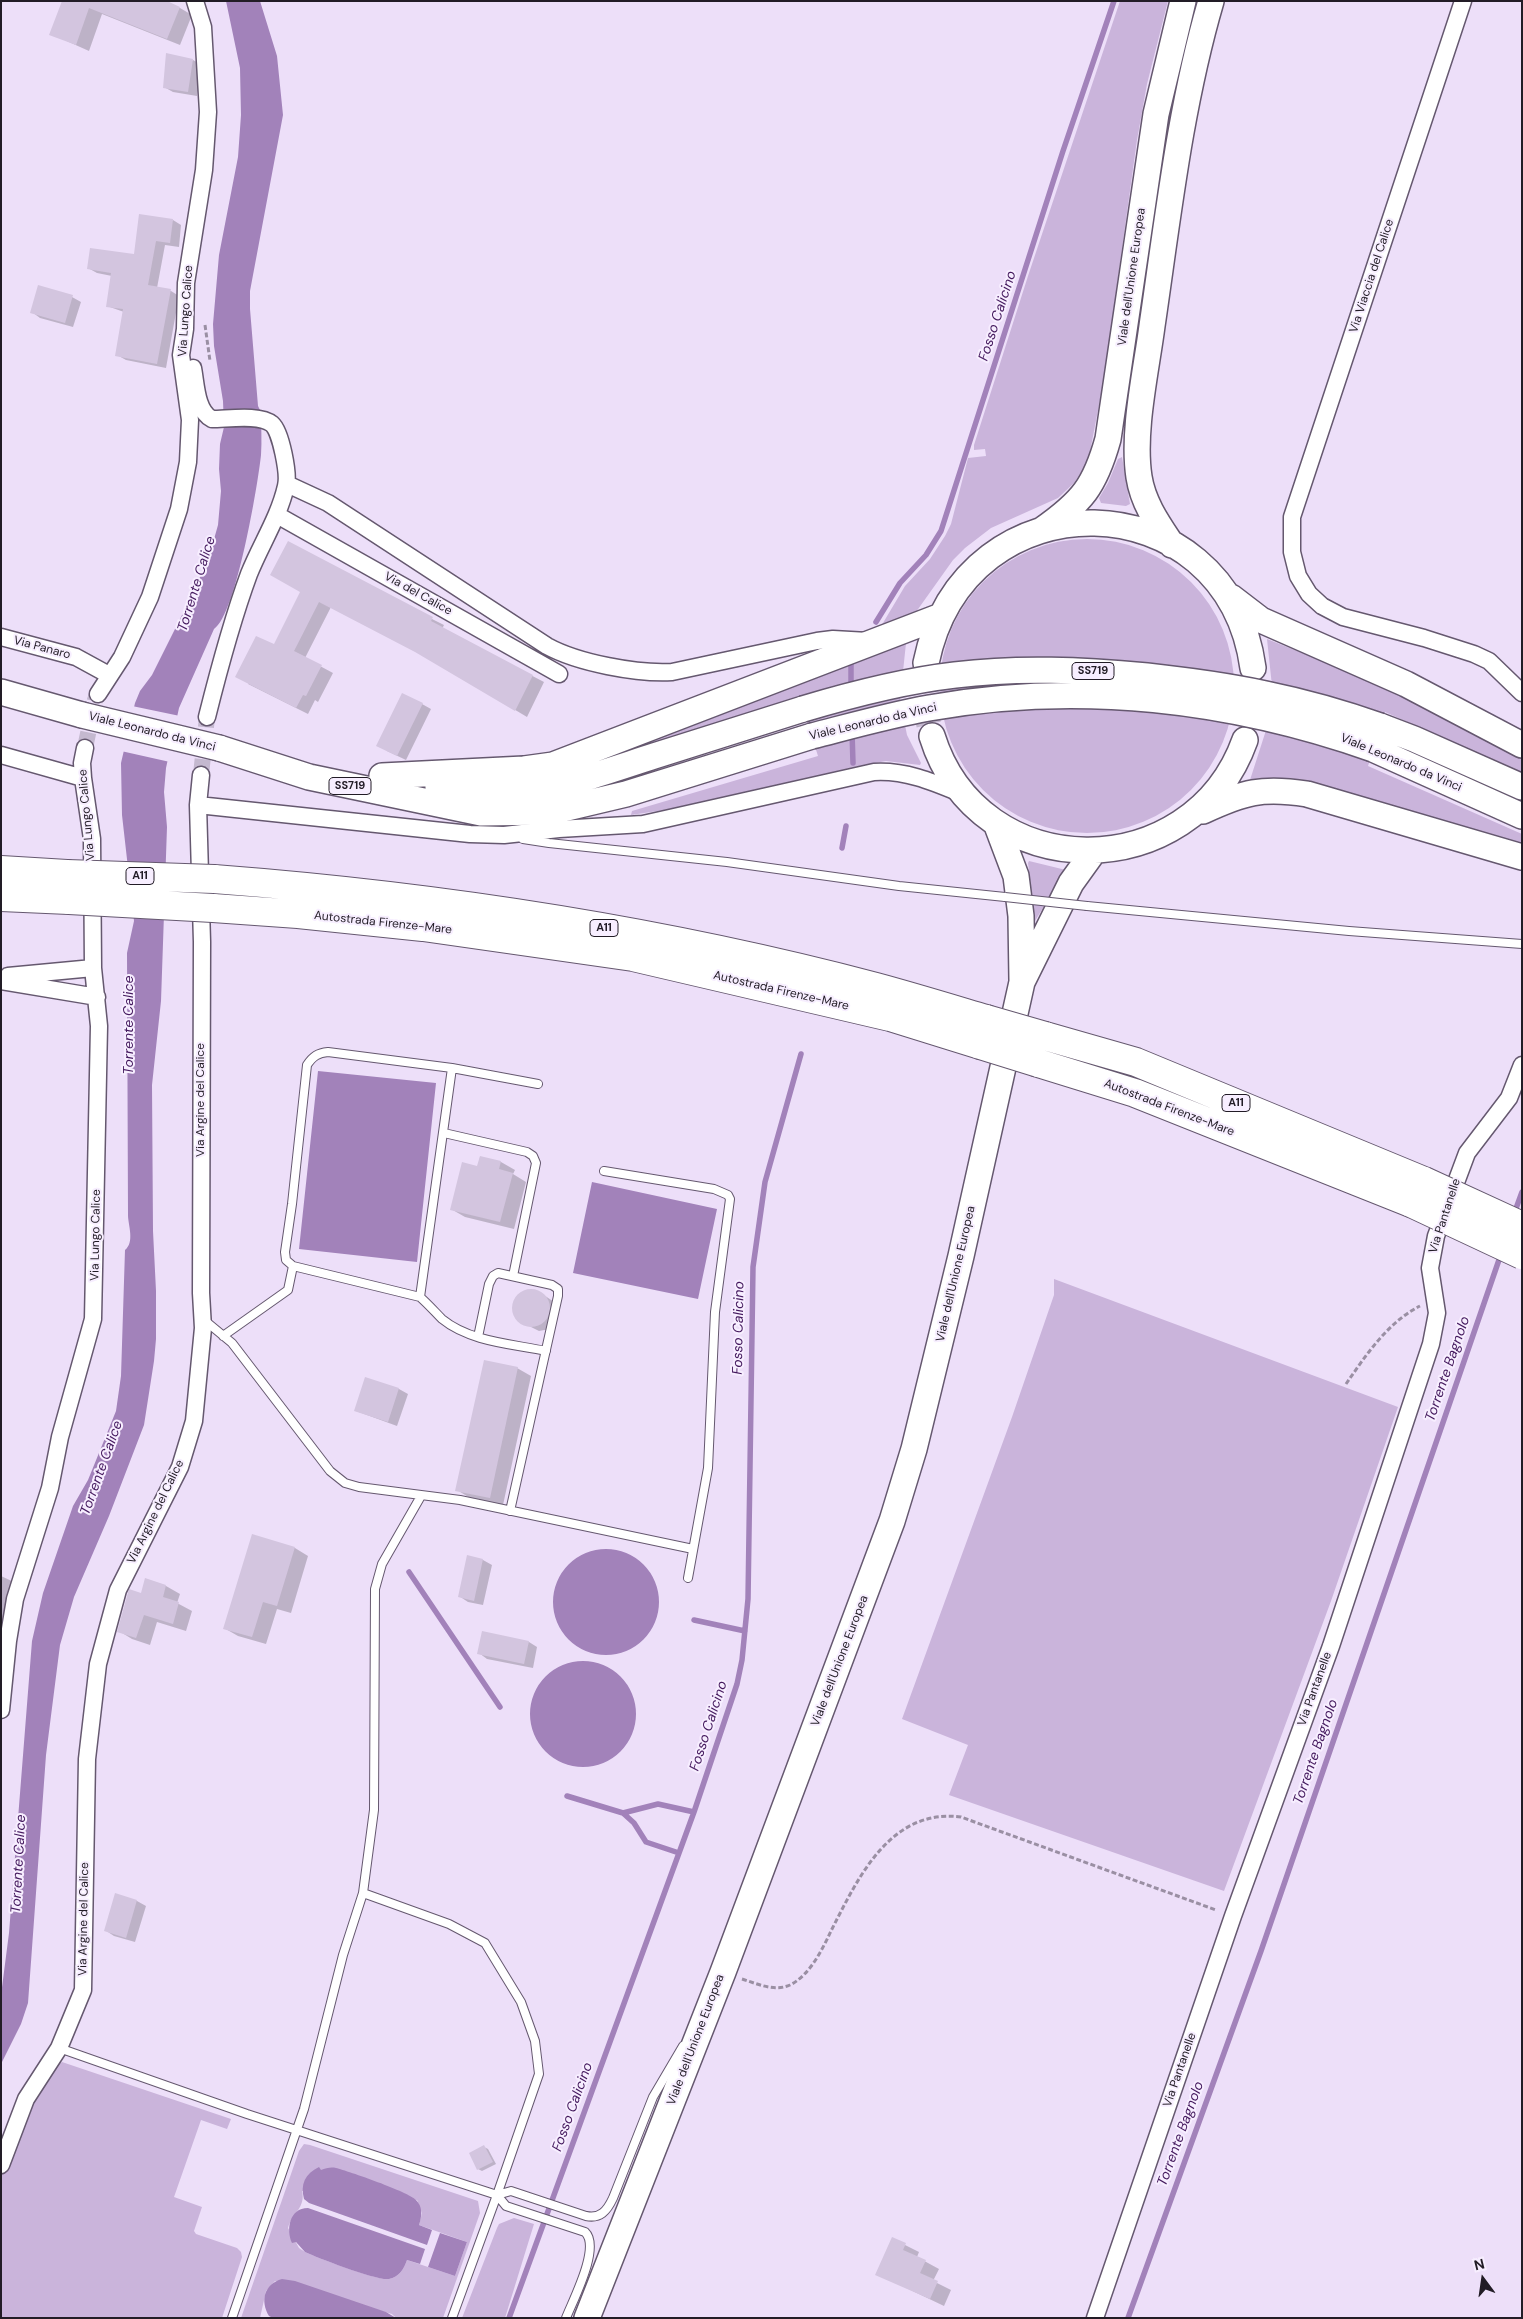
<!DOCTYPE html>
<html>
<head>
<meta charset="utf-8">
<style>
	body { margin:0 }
	#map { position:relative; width:1523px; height:2319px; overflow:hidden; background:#eddff9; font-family:"DM Sans",sans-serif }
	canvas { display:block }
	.frame { position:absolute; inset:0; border:2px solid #221c26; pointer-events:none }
	.north { position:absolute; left:1458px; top:2254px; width:50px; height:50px; -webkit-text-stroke:4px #f7eeff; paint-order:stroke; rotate:346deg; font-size:14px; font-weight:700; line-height:20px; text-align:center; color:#221c26 }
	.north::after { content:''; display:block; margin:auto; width:18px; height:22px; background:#221c26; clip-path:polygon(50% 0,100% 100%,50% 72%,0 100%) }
</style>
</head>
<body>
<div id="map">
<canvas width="1523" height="2319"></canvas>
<div class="frame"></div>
<div class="north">N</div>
</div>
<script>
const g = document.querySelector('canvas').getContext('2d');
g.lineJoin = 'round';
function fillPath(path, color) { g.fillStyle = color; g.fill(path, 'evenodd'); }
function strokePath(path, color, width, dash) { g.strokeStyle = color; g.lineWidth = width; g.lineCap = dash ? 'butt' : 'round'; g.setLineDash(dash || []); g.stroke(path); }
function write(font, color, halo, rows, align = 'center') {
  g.font = font + ' "DM Sans",sans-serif'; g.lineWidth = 4; g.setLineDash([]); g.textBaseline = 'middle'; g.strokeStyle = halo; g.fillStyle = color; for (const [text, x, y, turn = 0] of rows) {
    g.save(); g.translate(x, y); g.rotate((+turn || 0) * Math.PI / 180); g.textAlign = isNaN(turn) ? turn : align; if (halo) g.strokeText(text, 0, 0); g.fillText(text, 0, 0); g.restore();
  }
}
fillPath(new Path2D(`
	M1120,1h48l-21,83 -10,56 -33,239 -16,83 -14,21 -16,15 -67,30 -26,20 -12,12 -37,52 -8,5 -28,11 25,-42 25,-27 15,-23 6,-12 17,-66 18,-2 -1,-7 -11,1v-5l54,-169z
	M1122,457l8,47 -4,2 -25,-3 -2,-5 9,-15 10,-24z
	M940 686a147 147 0 1 1 294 0a147 147 0 1 1-294 0Z
	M1267,639l123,49 83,42 49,30v13l-137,-61 -17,54 154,68v11l-218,-64 -26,-3 -28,2 18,-56 4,-38z
	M904,642l2,1 -6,57 7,35 14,28 -1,2 -34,-4 -22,4 -200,45 -33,5 1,-4 186,-55 -19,-60 -158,53 -21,4z
	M1029,861l37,9 -31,51 -7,-58z
	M1054,1279l344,128 -67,194 -107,290 -275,-96 19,-50 -66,-26 110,-302 42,-122z
	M62,2062l169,57 -4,10 -26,-9 -27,77 28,10 -8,24 2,3 41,14 4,4 1,5 -20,61h-221v-142l25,-62 25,-46z
	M304,2144l6,1 168,56 2,12 -37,105h-47l-4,-4 -117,-33 -9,10 -6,27h-19l58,-167zM302,2191l115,9 5,13 -3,12 48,17 -12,34 -48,-16c-3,9 -8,17 -18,19 -11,2 -71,-21 -84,-27l-6,-4 -11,-20c4,-15 18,-20 14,-37z
	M514,2218l20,6 -29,94h-43l35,-90 2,-4z`), '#cab4db');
fillPath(new Path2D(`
	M226,1h34l17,55 6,59 -33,176v18l8,97 3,6c0,14 1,29 0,43 -3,29 -25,160 -47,174l-35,79 -13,60 -2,24 3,35 -6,174 -9,84 1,146 3,60v48l-2,22 -10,64 -35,91 -35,81 -14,48 -14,110 -18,248 -7,21 -20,40v-69l8,-62 23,-292 11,-48 30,-87 15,-26 28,-69 5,-35 4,-126c10,-8 3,-25 3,-35l-1,-262 7,-32 -12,-106 -1,-52 14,-60 5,-12 12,-16 39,-78 18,-40 9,-32 3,-34 -2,-22 1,-25 4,-17 -1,-26 -9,-55 -1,-22 6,-69 19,-98 3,-42 -1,-47z
	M318,1071l118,12 -19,179 -118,-13z
	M592,1182l125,27 -19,90 -125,-26z
	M553 1602a53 53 0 1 1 106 0a53 53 0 1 1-106 0Z
	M530 1714a53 53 0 1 1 106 0a53 53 0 1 1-106 0Z
	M319,2167l2,3c5,-2 10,-3 15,-2 12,3 73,24 80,32 7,7 6,16 3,25l13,5 -5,15 -118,-42 -5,-4c-4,-15 1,-25 15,-32z
	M308,2208l117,41 -5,15 -13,-4c-3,9 -8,17 -18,19 -12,2 -71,-21 -84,-27l-9,-10 -4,1c-6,-13 -3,-35 16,-35z
	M440,2233l27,9 -12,34 -27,-9z
	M282,2279l13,2 91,31 10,6h-123l-4,-2c-9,-15 -5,-32 13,-37z`), '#a282ba');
fillPath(new Path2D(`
	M132,706l48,10 -10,46 -49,-11z`), '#eddff9');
fillPath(new Path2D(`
	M63,1l117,7 12,7 -12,30 -78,-31 -13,37 -38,-17z
	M193,60l9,5 -5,31 -24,-4 -9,-5z
	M173,220l8,5 -2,22 -14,-2 -8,43 14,3 8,5 -13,72 -40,-8 -9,-5 7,-43 -17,-6 5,-30 -15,-3 -9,-5 47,-12z
	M72,297l9,5 -8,25 -33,-9 -8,-6z
	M289,543l143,76 12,6 -2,4 102,53 -17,35 -102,-61 -94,-49 -26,51 28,15 -15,29 -3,-2 -7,14 -60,-30 26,-38 28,-54z
	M422,704l9,5 -25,51 -19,-9z
	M480,1157l21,5 14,8 -2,4 13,8 -12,47 -49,-12 -14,-8 27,-42z
	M526,1291h12l19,13 2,6 -3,14 -6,5 -11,2 -20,-10 -3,-5 -2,-12 6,-10z
	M517,1368l14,8 -28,129 -33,-7 -13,-8z
	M366,1379l33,10 9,5 -11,32 -41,-15z
	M253,1535l42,13 13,8 -17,57 -14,-4 -11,35 -28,-8 -14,-8z
	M468,1557l15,3 9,5 -9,40 -15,-3 -9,-6z
	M1,1576l17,8 -4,44 -13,-3z
	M146,1580l20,6 14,8 -3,9 15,8 -6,20 -29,-9 -7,23 -18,-6 -13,-8 23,-37z
	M529,1642l8,5 -4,21 -46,-9 -8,-6z
	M116,1895l21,6 9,5 -11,36 -21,-6 -9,-6z
	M484,2147l4,2 8,15 -14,7 -4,-2z
	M893,2239l26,13 -2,5 22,12 -6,12 18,9 -7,16 -67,-32z`), '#0003');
strokePath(new Path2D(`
	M876,622l24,-39 26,-28 15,-24 122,-380 51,-150
	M851,665v23
	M852,732l1,31
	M842,848l4,-22
	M1514,1214l8,-22
	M409,1572l91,135
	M694,1620l51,11
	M567,1796l56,17 35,-9 36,8
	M623,1813l11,10 12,19 33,11
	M509,2318l185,-506 43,-128 5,-24 6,-61 5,-332 12,-85 36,-128
	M1128,2318l133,-367 240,-697`), '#a282ba', 5.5);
fillPath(new Path2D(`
	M62,1h105l13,6 -13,32 -78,-31 -13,37 -27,-10z
	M166,53l27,6 -5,33 -25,-4z
	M139,214l34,5 -3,24 -14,-2 -8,44 23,4 -14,75 -42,-8 8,-47 -17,-2 5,-34 -24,-4 3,-21 44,6z
	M38,285l35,10 -8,28 -35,-10z
	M288,541l145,76 -2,4 102,54 -18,36 -100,-59 -96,-50 -25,49 28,14 -16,31 -3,-1 -7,13 -61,-31 21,-41 18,8 26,-52 -30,-17z
	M402,693l21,10 -26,53 -21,-10z
	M480,1156l21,5 -2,8 14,4 -13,49 -50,-12 12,-48 15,4z
	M512 1308a19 19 0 1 1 38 0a19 19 0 1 1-38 0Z
	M484,1360l34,7 -28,131 -35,-7z
	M365,1377l34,11 -11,34 -34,-11z
	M252,1534l43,13 -18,59 -14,-4 -11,35 -29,-8z
	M467,1555l16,4 -9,42 -16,-4z
	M145,1578l21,7 -3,12 16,5 -6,22 -29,-9 -8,23 -19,-6 12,-43 12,4z
	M482,1631l47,10 -5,23 -47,-10z
	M115,1893l22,7 -11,38 -22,-7z
	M484,2145l9,17 -16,8 -8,-17z
	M892,2237l14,6 -3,7 23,10 -6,13 18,8 -8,18 -55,-24z`), '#d3c5df');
strokePath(new Path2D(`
	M85,748l10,-48 3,-6
	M201,775l6,-58`), '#c4b8cf', 16, [16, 8]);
strokePath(new Path2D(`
	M926,663c-5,23 -1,51 6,73`), '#c4b8cf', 25, [25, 12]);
const lane = new Path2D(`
	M523,839l26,4 178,19 172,24 106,11
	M1087,906l262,25 173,13
	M452,1068l86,16
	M444,1133l83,19 6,4 3,7 -23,113
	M604,1171l110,18 14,6 2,4 -15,113 -7,156 -20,110
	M420,1297c8,7 15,15 22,22 28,23 71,25 104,32
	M203,1319l29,24 98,128 15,12 14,4 101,13 233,49
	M223,1336l65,-46 5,-24 -7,-6 -1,-8 7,-48 15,-139c6,-9 11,-12 21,-13l124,16 -32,229 -127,-31
	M478,1337l11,-53 4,-8 5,-3 54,12 6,4v7l-48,215
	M363,1893l86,31 36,19 36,59 14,39 4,33 -42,121 -45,123
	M59,2048l188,66 250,81 9,11 79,26c16,15 -12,68 -19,86
	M497,2195l14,-4 75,25c14,3 21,-5 27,-18l40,-101 30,-51
	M232,2318l72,-209 39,-154 20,-62 11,-83 1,-221 7,-25 39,-68`);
const street = new Path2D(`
	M1463,1l-171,516v35l6,24 11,18 13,12 21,11 81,21 50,16 15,7 33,32
	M193,368c3,15 3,43 19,51 16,0 48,-5 60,5 9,8 17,50 14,62 -7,31 -25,58 -37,88 -17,46 -30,95 -42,143
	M287,484l41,19 219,143c31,17 90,28 125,26l145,-31 16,-2 35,2
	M277,515l282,159
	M1,637l75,20 33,18
	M98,694l24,-37 28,-60 29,-88 9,-47 2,-42 -9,-65 4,-26 1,-46 18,-113 4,-58 -5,-85 -8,-26
	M1,755l82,23
	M198,805l272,29 34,1 55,-6 84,-5 231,-52c31,-2 59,10 88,22
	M8,976l85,-8
	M1,981l96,16
	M1,1710l7,-69 7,-42 35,-111 10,-51 33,-118 6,-293 -6,-58 -1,-129 -9,-61 -1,-15 3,-15
	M1,2165l25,-66 33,-51 24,-58 4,-231 11,-95 20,-74 62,-123 14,-46 9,-93 -2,-35 1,-351 -4,-137 3,-30
	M1095,2318l138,-402 98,-270 100,-302 6,-31 -7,-45 6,-32 31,-83 42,-55 13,-33`);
const primary = new Path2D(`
	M1042,530c40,-28 53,-44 66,-91l48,-325 27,-113
	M1172,545c-14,-21 -29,-42 -33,-68 -7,-45 7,-105 13,-151 16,-109 28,-219 59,-325
	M1231,597l30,23 145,64 116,61
	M926,663c39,-191 301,-184 327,5
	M1,692l81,23
	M1380,726l34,13 108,48
	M932,736c47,151 260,152 313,4
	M219,748l90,29 172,36 69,-1 76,-18 186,-58
	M1373,749l149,67
	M382,776l142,-7 29,-4 388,-149
	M438,787c84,17 138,-6 216,-31 50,-16 99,-31 149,-47
	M1203,811c41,-19 59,-24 104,-17l215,63
	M996,823l20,53 5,40 1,64
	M587,2318l136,-346 169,-451 22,-72 47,-193 61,-274 49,-99 23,-32`);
const highway = new Path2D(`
	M1,870l66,4
	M214,879c222,17 446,51 662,108 37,10 73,21 110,32
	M1,897l68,3
	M213,908l85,6 125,13 210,30 257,60 90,28
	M1045,1036l91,26 288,119
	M1038,1063l97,30 276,110`);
strokePath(lane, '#65586f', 10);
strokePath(street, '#65586f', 19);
strokePath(primary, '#65586f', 28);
strokePath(highway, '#65586f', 30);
strokePath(new Path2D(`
	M205,325l5,36
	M1346,1384c20,-29 42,-62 74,-78
	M742,1979c16,5 32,13 48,6 20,-10 32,-35 41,-54 27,-53 59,-123 130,-114l255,93`), '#9a8fa3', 3, [5, 2.5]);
strokePath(lane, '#fff', 8);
strokePath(street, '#fff', 16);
strokePath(primary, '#fff', 25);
strokePath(highway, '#fff', 28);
const laneBridge = new Path2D(`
	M1005,897l82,9`);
const primaryBridge = new Path2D(`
	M803,709c50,-15 100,-28 152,-34 64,-8 128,-5 192,1 83,9 155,22 233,50
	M82,715l137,33
	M812,736c39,-10 78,-21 117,-28 150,-27 302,-9 444,41`);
const highwayBridge = new Path2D(`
	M67,874l147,5
	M69,900l144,8
	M986,1019l59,17
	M980,1045l58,18
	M1424,1181l98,45
	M1411,1203l111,52`);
strokePath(laneBridge, '#65586f', 10, []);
strokePath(primaryBridge, '#65586f', 28, []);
strokePath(highwayBridge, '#65586f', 30, []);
strokePath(laneBridge, '#fff', 8);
strokePath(primaryBridge, '#fff', 25);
strokePath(highwayBridge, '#fff', 28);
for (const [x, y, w] of [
	[1093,671,42],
	[350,786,42],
	[140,876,28],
	[604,928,28],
	[1236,1103,28]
]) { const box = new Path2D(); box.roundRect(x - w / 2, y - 8.5, w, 17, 4); g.fillStyle = '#f7eeff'; g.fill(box); strokePath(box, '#221c26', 1); }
write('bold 11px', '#221c26', null, [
	["SS719",1093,671],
	["SS719",350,786],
	["A11",140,876],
	["A11",604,928],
	["A11",1236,1103]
]);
write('12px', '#221c26', '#f7eeff', [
	["Via Viaccia del Calice",1372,276,-72],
	["Viale dell'Unione Europea",1132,277,-82],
	["Via Lungo Calice",186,311,-86],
	["Via del Calice",418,594,29],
	["Via Panaro",42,648,15],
	["Viale Leonardo da Vinci",873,722,-13],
	["Viale Leonardo da Vinci",152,732,14],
	["Viale Leonardo da Vinci",1401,763,23],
	["Via Lungo Calice",87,815,-95],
	["Autostrada Firenze-Mare",383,923,6],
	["Autostrada Firenze-Mare",781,991,13],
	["Via Argine del Calice",201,1100,-90],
	["Autostrada Firenze-Mare",1169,1108,21],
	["Via Pantanelle",1445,1216,-72],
	["Via Lungo Calice",96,1235,-89],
	["Viale dell'Unione Europea",956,1274,-77],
	["Via Argine del Calice",156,1512,-64],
	["Viale dell'Unione Europea",840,1661,-69],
	["Via Pantanelle",1315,1689,-70],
	["Via Argine del Calice",84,1919,-89],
	["Viale dell'Unione Europea",696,2040,-69],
	["Via Pantanelle",1180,2070,-71]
]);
write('italic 14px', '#44195e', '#f7eeff', [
	["Fosso Calicino",998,316,-72],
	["Torrente Calice",197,584,-73],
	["Torrente Calice",129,1025,-90],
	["Fosso Calicino",739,1328,-89],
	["Torrente Bagnolo",1448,1369,-71],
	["Torrente Calice",102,1468,-70],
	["Fosso Calicino",709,1726,-72],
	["Torrente Bagnolo",1316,1752,-71],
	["Torrente Calice",19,1864,-87],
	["Fosso Calicino",573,2107,-70],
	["Torrente Bagnolo",1181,2134,-70]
]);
</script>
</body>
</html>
